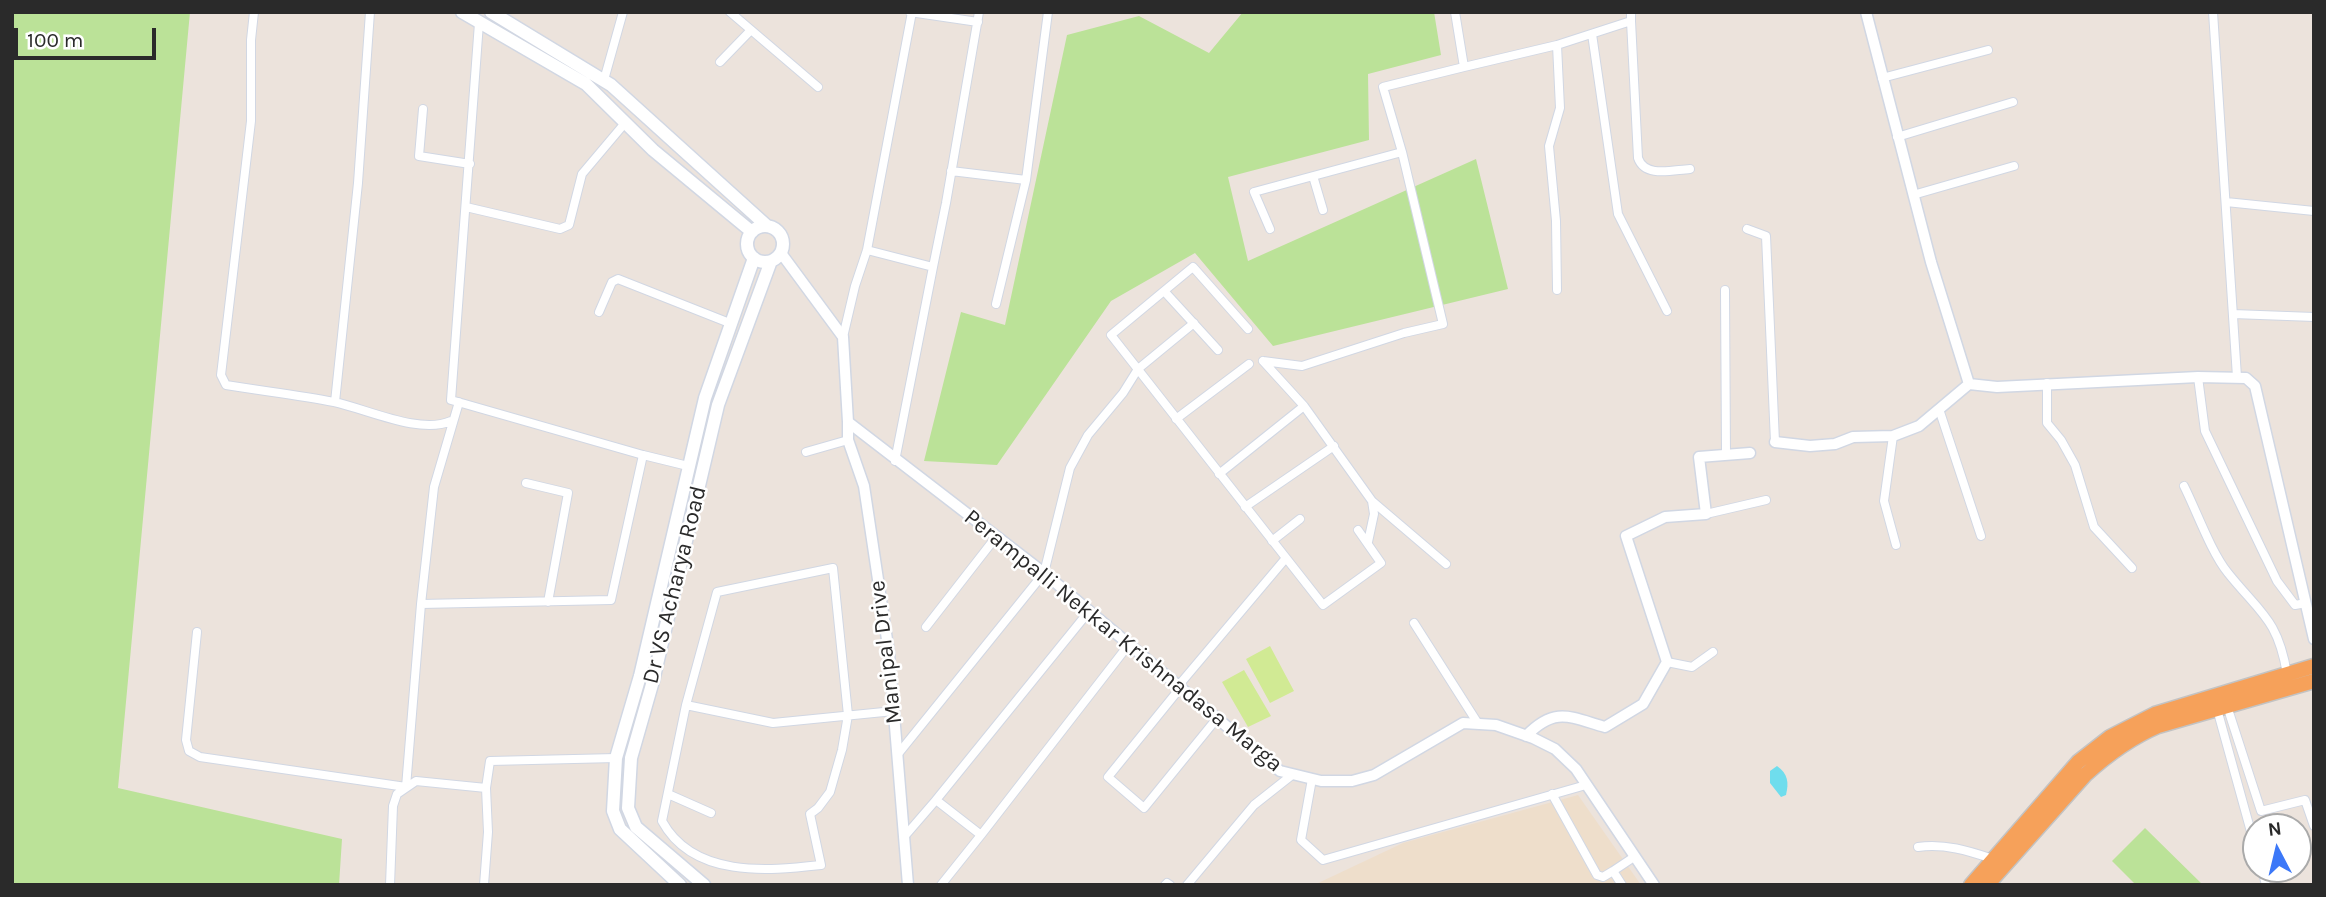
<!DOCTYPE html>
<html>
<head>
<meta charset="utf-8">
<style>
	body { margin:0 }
	#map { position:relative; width:2326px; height:897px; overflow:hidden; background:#ece3dc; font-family:Karla,sans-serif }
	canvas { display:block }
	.frame { position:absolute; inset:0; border:14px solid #2a2a2a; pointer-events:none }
	.north { position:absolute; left:2242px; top:813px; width:70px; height:70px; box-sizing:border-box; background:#fff; border:2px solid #aaa; border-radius:50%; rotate:353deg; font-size:19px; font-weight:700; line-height:28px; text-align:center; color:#2a2a2a }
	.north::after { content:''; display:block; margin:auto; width:24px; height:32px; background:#3c78f8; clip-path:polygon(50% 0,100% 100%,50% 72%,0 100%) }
	.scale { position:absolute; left:14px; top:28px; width:142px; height:32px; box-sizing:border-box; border:4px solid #2a2a2a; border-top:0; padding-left:9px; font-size:21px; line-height:24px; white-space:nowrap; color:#2a2a2a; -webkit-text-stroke:5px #fff; paint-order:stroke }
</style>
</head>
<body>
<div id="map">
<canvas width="2326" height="897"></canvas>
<div class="frame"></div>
<div class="north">N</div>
<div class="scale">100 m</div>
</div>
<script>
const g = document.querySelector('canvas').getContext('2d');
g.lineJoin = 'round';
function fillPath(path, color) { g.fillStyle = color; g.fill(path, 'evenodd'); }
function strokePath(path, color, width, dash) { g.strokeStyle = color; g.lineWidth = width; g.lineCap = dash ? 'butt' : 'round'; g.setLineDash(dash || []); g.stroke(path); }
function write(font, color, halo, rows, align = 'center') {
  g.font = font + ' Karla,sans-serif'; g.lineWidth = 5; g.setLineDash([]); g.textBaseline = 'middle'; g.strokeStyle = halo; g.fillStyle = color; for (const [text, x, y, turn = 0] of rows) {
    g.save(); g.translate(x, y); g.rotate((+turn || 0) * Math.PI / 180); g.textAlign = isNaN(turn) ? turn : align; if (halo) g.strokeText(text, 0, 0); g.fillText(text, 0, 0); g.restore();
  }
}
fillPath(new Path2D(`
	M1578,795l63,90h-327l89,-42z`), '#eedecb');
fillPath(new Path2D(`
	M12,12h178l-72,776 224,51 -3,46h-327z
	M1243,12h191l7,43 -73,19 1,66 -141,37 20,84 228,-102 32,130 -235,57 -78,-93 -84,48 -114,164 -73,-4 37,-149 44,13 62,-290 72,-19 70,37z
	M2145,828l58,57h-67l-24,-24z`), '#bbe298');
fillPath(new Path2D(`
	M1270,646l24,45 -24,12 -24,-44z
	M1244,670l27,46 -23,11 -26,-45z`), '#d1ea94');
fillPath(new Path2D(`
	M1777,766c11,8 12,16 9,29l-5,2 -11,-14v-12z`), '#6fdded');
const minor = new Path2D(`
	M254,12l-3,28v81l-30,254 5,10c36,6 73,10 108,17 33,7 86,33 117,19
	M730,12l88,75
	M910,12l68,10
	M1455,12l9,55 93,-22 3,63 -11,38 7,75 1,69
	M2213,12l24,365
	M1631,21l7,137c7,20 34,12 52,11
	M479,23l-28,377 192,55 45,11
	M1592,34l26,180 49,97
	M1557,45l74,-24v-9
	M720,62l31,-32
	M1882,78l106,-28
	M604,80l19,-68
	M423,109l-4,47 51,8
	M1897,137l116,-35
	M951,171l75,9 -30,124
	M1313,176l10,34
	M1026,180l22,-168
	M1913,195l101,-29
	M2226,202l88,9
	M466,207l94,22 9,-4 13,-51 43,-51
	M1270,229l-16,-37 148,-40 -19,-65 81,-20
	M1747,229l19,7 9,206
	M867,250l66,17 13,-64 33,-191
	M1725,290l1,165
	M1164,291l29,-24 55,62
	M599,312l13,-30 6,-3 114,45
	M2233,314l81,3
	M843,337l12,-51 12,-36 45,-238
	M1218,350l-54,-59 -53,44 212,270 58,-42 -23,-33
	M1263,361l39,5 102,-33 39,-9 -41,-172
	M1263,361l41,45 68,95 2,13 -6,28
	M2198,377l7,54 72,150 18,24 11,-2
	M2047,383v40l14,17 14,25 19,62 38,41
	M335,402l23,-219 12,-171
	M459,402l-25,85 -13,117 190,-4 32,-145
	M1939,409l42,127
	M1176,419l73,-55
	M1893,436l-9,65 12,44
	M806,452l42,-12
	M895,461l38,-194
	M1219,474l85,-68
	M526,483l42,10 -20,109
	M2184,486c13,26 27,66 44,87 32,40 50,46 59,101
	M1372,501l74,63
	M1245,507l89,-61
	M1706,514l60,-14
	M1272,541l28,-22
	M1090,610l-154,190 45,35 149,-192
	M1414,623l63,99
	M926,627l70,-90
	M197,632l-11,108 3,11 11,6 206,30 15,-183
	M1667,662l25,5 21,-15
	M1179,685l107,-127
	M1181,687l-73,90 36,31 74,-91
	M686,705l31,-113 116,-24 15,147 -6,35 -12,42 -12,16 -8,6 11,51c-54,6 -128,13 -159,-44l24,-116 87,18 121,-12
	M2227,706l34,105 44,-11 9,26
	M2217,709l39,141
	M898,754l146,-181 26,-105 18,-33 35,-42 15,-24 56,-46
	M1312,779l-11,61 22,20 263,-75
	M668,794l43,19
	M1552,794l45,81 6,2 10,-6
	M904,837l32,-37
	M1918,847c26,-4 51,4 75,12
	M2262,869l4,16
	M390,885l3,-79 4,-12 19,-13 70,7
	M484,885l4,-53 -2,-44 4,-27 126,-3
	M941,885l40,-50
	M1165,885l2,-2 3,2
	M1187,885l67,-80 38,-30
	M1622,885l-9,-14 21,-14`);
const tertiary = new Path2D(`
	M1866,12l65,250 38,122 28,3 201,-10 48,1 9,8 59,253
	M781,253l62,84 5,85 196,151 236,198 41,10h31l22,-6 89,-52 33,2 37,13 22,11 21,20 78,116
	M848,422v18l16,46 25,167 19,232
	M1775,442l35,4 25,-2 18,-7 40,-1 26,-10 50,-42
	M1526,736c29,-30 44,-19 79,-9l38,-23 24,-42 -41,-126 39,-19 41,-3 -7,-57 51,-4`);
const secondary = new Path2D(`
	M462,12l124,72 67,66 99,82
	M491,12l120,73 156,141
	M747 244a18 18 0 1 1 36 0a18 18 0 1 1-36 0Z
	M680,885l-60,-56 -7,-18 3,-53 24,-82 65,-278 49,-140
	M704,885l-68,-58 -8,-19 3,-50 22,-77 65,-276 53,-144`);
const trunk = new Path2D(`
	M1971,885l107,-123 32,-25 45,-23 159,-48
	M1987,885l98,-110c22,-20 45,-37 73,-49l156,-45`);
strokePath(minor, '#d1d7e3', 10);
strokePath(tertiary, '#d1d7e3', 13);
strokePath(secondary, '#d1d7e3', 15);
strokePath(trunk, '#c3c3c3', 17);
strokePath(minor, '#fff', 8);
strokePath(tertiary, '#fff', 10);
strokePath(secondary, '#fff', 12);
strokePath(trunk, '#f6a15a', 14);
write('23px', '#2a2a2a', '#fff', [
	["Dr VS Acharya Road",675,585,-76],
	["Perampalli Nekkar Krishnadasa Marga",1123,641,39],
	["Manipal Drive",886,652,-97]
]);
</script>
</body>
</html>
